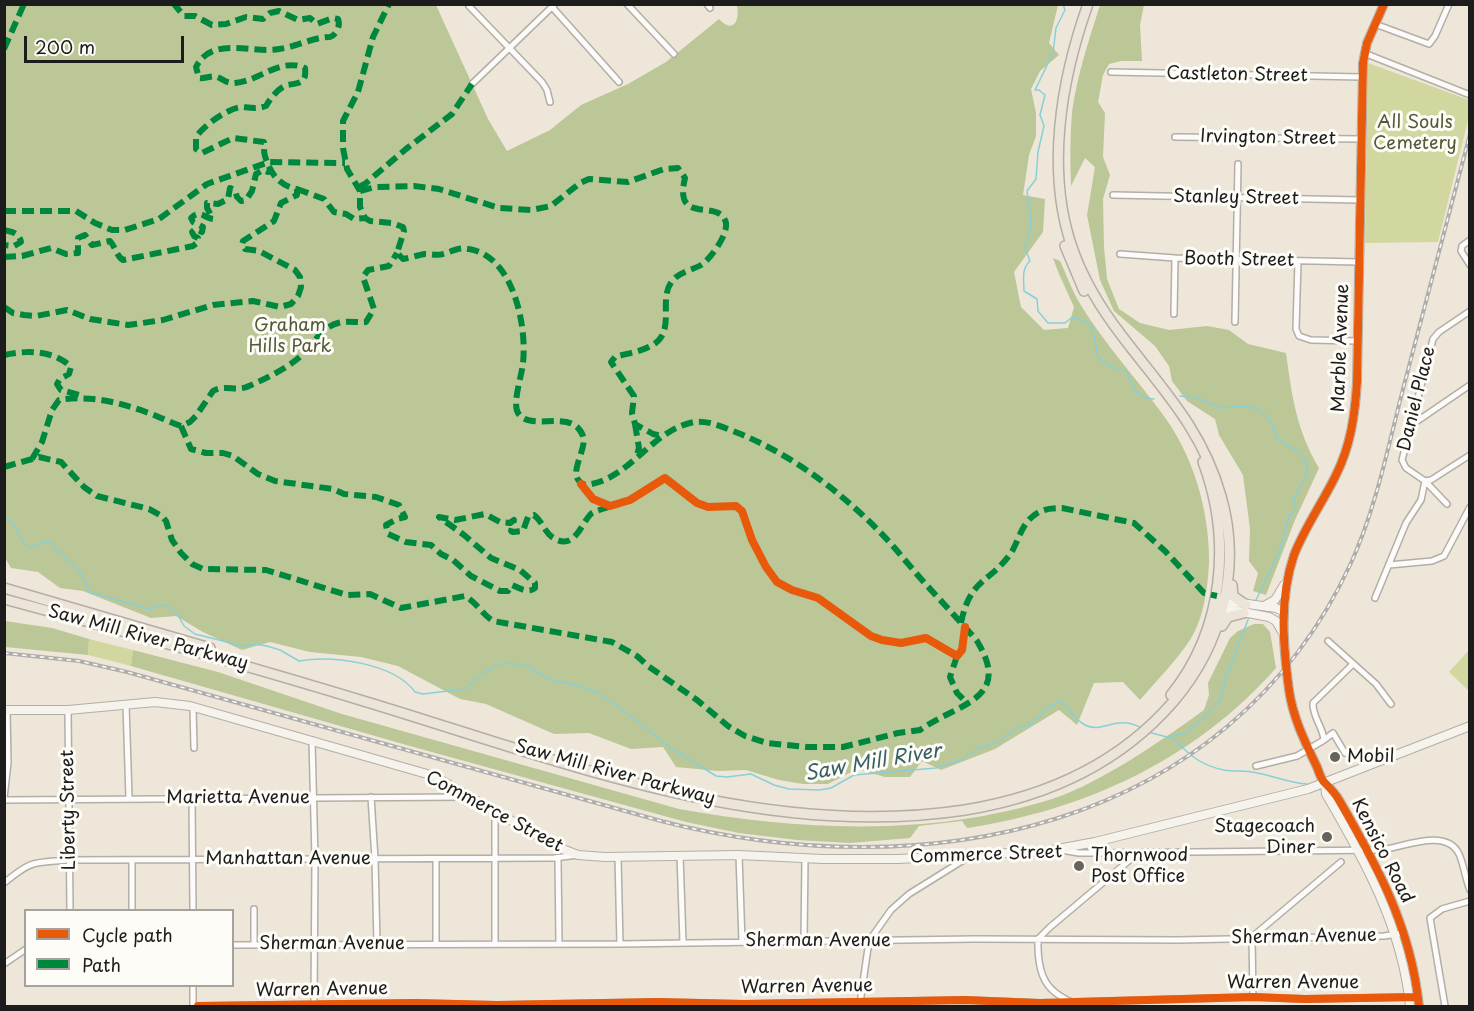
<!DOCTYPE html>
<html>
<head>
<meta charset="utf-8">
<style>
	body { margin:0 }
	#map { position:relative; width:1474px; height:1011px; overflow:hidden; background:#eee6d9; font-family:"Playpen Sans",sans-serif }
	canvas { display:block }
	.frame { position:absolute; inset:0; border:6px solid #1c1c1c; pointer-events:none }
	.legend { position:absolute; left:24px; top:909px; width:210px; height:78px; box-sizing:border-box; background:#fdfcf7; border:2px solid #a3a29f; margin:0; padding:8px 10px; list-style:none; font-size:18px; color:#1c1c1c }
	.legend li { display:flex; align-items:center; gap:12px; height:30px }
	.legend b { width:30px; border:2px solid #a3a29f }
	.scale { position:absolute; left:24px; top:36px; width:160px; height:27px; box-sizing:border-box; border:3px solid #1c1c1c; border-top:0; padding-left:8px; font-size:18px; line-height:21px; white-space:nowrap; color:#1c1c1c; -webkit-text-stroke:4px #fdfcf7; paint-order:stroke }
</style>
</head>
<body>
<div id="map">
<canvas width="1474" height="1011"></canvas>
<div class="frame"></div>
<ul class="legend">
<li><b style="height:8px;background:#e8590c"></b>Cycle path</li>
<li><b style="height:8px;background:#00873e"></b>Path</li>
</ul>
<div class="scale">200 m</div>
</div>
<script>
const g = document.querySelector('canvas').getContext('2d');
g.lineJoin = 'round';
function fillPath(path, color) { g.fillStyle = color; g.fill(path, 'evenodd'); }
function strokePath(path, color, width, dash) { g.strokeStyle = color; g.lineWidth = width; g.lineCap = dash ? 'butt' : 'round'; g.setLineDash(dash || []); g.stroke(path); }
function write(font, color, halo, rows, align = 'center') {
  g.font = font + ' "Playpen Sans",sans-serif'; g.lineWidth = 6; g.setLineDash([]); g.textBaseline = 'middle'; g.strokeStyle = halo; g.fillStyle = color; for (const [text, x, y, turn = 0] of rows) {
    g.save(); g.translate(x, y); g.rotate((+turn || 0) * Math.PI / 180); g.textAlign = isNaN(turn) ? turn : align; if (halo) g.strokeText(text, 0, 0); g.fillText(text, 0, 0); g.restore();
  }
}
fillPath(new Path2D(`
	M1368,63l101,37v16l-31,126 -73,1z
	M89,639l44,11 -2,16 -43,-11z
	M1469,650v41l-20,-19z`), '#d1d79e');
fillPath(new Path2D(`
	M5,4l431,1 52,114 19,32 43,-21 31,-25 47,-21 38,-22 53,-43c14,15 21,2 18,-13l3,-1h318l-9,38 10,12 -19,16 -9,18 5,24v23l-7,19 -6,40 22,4 -2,33 -29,40 7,35 23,23 24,-2 6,-21 -15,-33 -6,-16 7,3c7,15 13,32 22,46 23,37 53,70 79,105 32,42 48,97 48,149 -1,26 -5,57 -19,79 -14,21 -33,40 -50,60l-17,-18 -29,1 -17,42 -18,-15 -64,39 -54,21 -19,-9 -12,16h-25l-28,-8 -29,15h-25l-24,-4 -33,-10 -28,1 -42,-4 -13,-20 -32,2 -42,-16 -35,1 -68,-30 -26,-5 -62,-33 -37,-9 -51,-5 -40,-10 -28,8 -39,-18 -27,-16 -25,2 -68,-27 -23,-3 -22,-16 -27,-4 -6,-10z
	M1100,5h44l-4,20 2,36h-21l-12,3 -6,11 -5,27 7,11 -2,44 7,18 -7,24 1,48 3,32 12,30 21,14 29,7 38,-4 22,4 19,14 38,9c6,43 10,76 33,115l-24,52 -29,75 -13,-4 5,-18 -9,-12 1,-32 -7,-54 -24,-40 -4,-16 -28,-18 -15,-20 -3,-15 -14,-20 -41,-35 -14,-31 -13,-65 8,-48 -10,-9 -14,28c-1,-25 -1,-50 1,-74 5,-37 17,-72 28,-107z
	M5,621l47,7 37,11 -1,16 -83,-8z
	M1254,624h9l7,8 6,36c-80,91 -190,142 -309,160l-5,-7 -43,5 -9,12 -60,5 -53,-3 -58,-7 -53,-11 -276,-76 -279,-80 2,-16 85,22 124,42 337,95c124,22 255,28 376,-11 47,-16 109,-59 149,-88l5,-15 -1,-12 22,-45 8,-7z`), '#bbc796');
strokePath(new Path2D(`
	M1063,4l2,6 -9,18 -3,25 -18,37h4l6,5 -5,20 4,11 -6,26 -2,27 -9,12 4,30 -1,12 -5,15 5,13c-9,8 -6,20 -6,30l13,8 1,12 10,12h17l6,-5c34,2 18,30 30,42 7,8 17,8 26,12 6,16 9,26 27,27
	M1180,396l18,2 23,10 28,-2 11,5 11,10 6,18 22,13 8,11v11l-13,24 2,10 -7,9 -10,36 -24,49
	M4,517c15,6 12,22 25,31l16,-6 7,1c4,8 8,9 14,15 10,8 20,21 23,34l60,17 11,-4 8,1 8,6 8,14 11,8 48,12 12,-2 12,2 13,4 19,11c33,-6 95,2 116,31l8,2 42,-5 21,-18 9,-5 14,-3 19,3 20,13 33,7 17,7 18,12 55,43 45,28 11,1 24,-3 23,11 15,4 31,1 11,-2 23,-13 82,-7 27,-9 16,-11 19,-6 16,-12 17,-6 19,-18 11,-5c9,9 13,18 24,24 18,9 32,-11 56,3
	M1148,732l19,5 19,-4 29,-26 6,-10 4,-17 24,-63
	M1174,739c15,16 28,27 50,31 11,2 22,0 33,3 17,3 33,10 50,11`), '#88d0d7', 1.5);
const street = new Path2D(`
	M627,4l47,50
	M707,4l3,4
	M469,6l73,76 5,8 3,12
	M553,8l66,74
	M1375,24l54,20 6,-8 14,-32
	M1364,53l106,42
	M1111,72l251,5
	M472,84l83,-80
	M1175,137l186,2
	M1113,195l247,5
	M1470,240l-8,6 -1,5 9,14
	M1120,254l55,4 184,4
	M1298,261l-2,68 3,7 12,4 46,1
	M1174,314l1,-56
	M1235,322l3,-158
	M1413,424l57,-39
	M1447,504l-22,-23 -19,-13 -4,-8 31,-121 6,-7 31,-21
	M1389,565l43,-4 12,-5 26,-49
	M1375,598l31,-75 15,-23 4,-19 6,-1 39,-25
	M1328,641l48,43 15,20
	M126,705l3,93
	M193,707l1,41
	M68,710l2,200
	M312,740l3,119 -1,146
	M1324,740l9,-7 12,20
	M1256,766l41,-10 27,-16c-1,-13 -12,-24 -11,-37l40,-39
	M371,797l4,62 2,85
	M4,798l4,-35 -1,-53
	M192,798l1,112
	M4,800l464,-3
	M1088,844l5,8 6,1 282,-3c20,-2 65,-23 78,4 5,11 6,24 11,36
	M1061,850l18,3h18
	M680,855l3,87
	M739,855l3,87
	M618,857l2,87
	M558,858l1,86
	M132,860v50
	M4,883c29,-24 30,-20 65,-23l485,-2 24,-3
	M804,941l1,-83
	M495,943v-132
	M436,944v-85
	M232,945l388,-1 354,-5 204,1 206,-4 20,-3
	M254,945v-36
	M4,964l22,-15
	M1253,997l-1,-60 89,-75
	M860,1003l9,-62 22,-31 18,-16 61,-38
	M193,1006v-20
	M198,1006l218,-3 81,2 161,-3 86,2 221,-4 75,3 213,-6 52,2 105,-2
	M1083,1006c-37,-11 -46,-29 -45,-67l11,-11 89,-75
	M1445,1006l-15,-88 12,-9 28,-8`);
const secondary = new Path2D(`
	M1384,4l-17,39 -4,20 -6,319c-2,32 -6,63 -21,93 -13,27 -31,52 -42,80 -15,44 -11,90 -5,135 4,28 16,52 28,77 2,5 4,13 8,16 6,6 10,10 14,17 39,67 72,128 80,206
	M1220,600l56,8 7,3
	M1264,606l11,-6 9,-15
	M1217,607l52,10 7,4 7,12
	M4,710h64l87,-8 35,4 244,70 123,71 21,8 27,2 134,-2 84,4h75l149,-8 48,-9 213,-53 162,-63
	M1325,783l1,11c39,67 76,133 84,212`);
const highway = new Path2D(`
	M1065,246l19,45
	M1232,585l1,11 13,9
	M4,588l206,60
	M4,599c123,33 245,67 366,104 191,58 392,138 595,107 80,-13 154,-46 208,-108 49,-57 69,-134 48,-206 -19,-67 -58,-106 -99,-160 -20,-26 -38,-55 -49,-86 -28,-78 -12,-170 15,-246
	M1222,626l6,-9 16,-4
	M1171,695c53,-66 61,-155 32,-233`);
strokePath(street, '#b3aea6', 8);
strokePath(secondary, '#b3aea6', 10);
strokePath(highway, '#b3aea6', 12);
strokePath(street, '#fcfbf9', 5);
strokePath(secondary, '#f6f2ec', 8);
strokePath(highway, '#ece3d9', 9);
const rail = new Path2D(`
	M4,653l75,8 48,11 534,149c263,68 566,10 690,-258 25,-55 37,-116 52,-174 23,-85 44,-170 67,-255`);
strokePath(rail, '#afaeac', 4);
strokePath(rail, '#fdfcf7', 1.5, [4.5]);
strokePath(new Path2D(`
	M4,49l20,-45
	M359,187l7,-4 40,-34 46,-35 20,-30
	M297,189l27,10 10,13 12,2 8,5 11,-1
	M360,191l15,-4 39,-1 25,3 60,19 32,2 20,-4 29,-23 9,-4 39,3 36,-13 14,-1 7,10c-12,49 35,19 41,45 2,11 -15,36 -25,42 -9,5 -21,7 -28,15 -15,17 1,45 -15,61 -11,10 -30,12 -43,16l-4,5 23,34 -2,17 3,11 18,10 9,2
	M4,211h72l19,12 17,7h13l34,-11 48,-35 62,-22 76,1
	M4,230c9,2 15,3 17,12l-7,4 -10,-1
	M4,257l18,-1 29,-8 15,6 12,-1v-15l7,-3 7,10 18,-4c5,5 7,16 13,19l70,-14 5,-4v-4l-4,-2 -2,-4 4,-3 6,3 1,-5 -10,-5 -2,-4c9,-9 13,0 22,1l-6,-11v-5l11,1 10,-5 2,-11 5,2 2,7 4,4 5,-1 6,-9 4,-17 7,-4 5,2 4,-2
	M4,307l9,6 11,2 12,1 31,-6 23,9 38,6 35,-5 50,-15 40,-4 27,6 11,-3 7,-8 3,-9 -1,-10 -5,-7 -36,-19 -14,-2 -3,-5 1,-3 31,-20 7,-18 16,-8v-6c-18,-3 -27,-16 -32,-33 -2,-6 0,-9 -1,-14l-31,-4 -31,15 -6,-4v-12c7,-11 33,-30 47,-30 9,1 14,2 23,-1 4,-7 12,-18 21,-21 11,-2 20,-1 18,-17 -25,-11 -45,13 -70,15 -8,1 -12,-4 -18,-6 -5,-2 -12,2 -18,1l-3,-11c16,-32 57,-13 83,-18 17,-2 34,-12 51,-12 6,-2 11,-11 8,-18l-5,-1 -16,6 -7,-6 -12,2 -19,-9 -9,2 -7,6 -17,-2 -20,7 -14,1 -17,-9h-11l-10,-12
	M4,355c23,-5 50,-5 67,12l-2,7 -9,5 -3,5 4,6 18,5
	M635,424l4,24 -3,10
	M181,426l10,23 15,4h17l10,3 25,18 17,7 58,8 11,5 32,3 23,8 6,12 -8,2 -11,6 2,9 18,8 25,3 10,9 12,6 18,16 29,15h8l4,-6c7,3 16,9 23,3v-5l-15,-13 -29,-12 -27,-23 -25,-18 16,3 30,-6 15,8 10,1 4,-3 -3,11 2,1 10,-1 5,-14 6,-2c8,6 10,16 18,22 23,16 29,-15 40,-24 5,-3 13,-4 18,-7
	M32,459l10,-17 10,-32 7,-10c30,-5 59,2 87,12 12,4 23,10 35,14l9,-4 6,-6 17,-25c12,-7 24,1 36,-5 18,-8 37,-17 52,-30 13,-12 19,-28 37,-33 10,-3 19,0 28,-1l8,-13 -11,-32 5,-7 21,-4 8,-13
	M4,467l35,-10 22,5 23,25 13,9 52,13 13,7 4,5 6,19 9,13 11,11 11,5 63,1 81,25 23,-1 31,14 64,-12c11,6 17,18 28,25l119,21 25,14 11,10 49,34 31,26 17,10 22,7 40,4h36l55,-14 22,-3c38,-27 93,-30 57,-89 -18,-21 -37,-41 -55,-61 -15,-17 -29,-35 -45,-51 -40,-40 -87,-75 -139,-96 -13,-5 -29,-13 -44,-11 -43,8 -65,59 -109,63 -21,-8 3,-35 -2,-49 -11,-29 -52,-3 -65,-23 -6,-10 4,-38 5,-50 4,-36 -9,-107 -54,-114 -10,-2 -16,2 -26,5 -5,2 -12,0 -18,0 -7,1 -15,4 -22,5l-6,-6 7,-22 -1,-4 -11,-4 -22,-2 -5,-3 -5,-11v-16l-13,-22 -4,-21v-27l15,-29 15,-55 16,-33
	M961,623c9,-45 28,-39 50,-70 7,-11 10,-27 21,-36 8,-8 19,-9 30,-9l72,15 31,28 39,42 13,3
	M957,656l-7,21 7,16 10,10`), '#00873e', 6, [12, 6]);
strokePath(new Path2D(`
	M1384,4l-17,39 -4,20 -6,319c-2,32 -6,63 -21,93 -13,27 -31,52 -42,80 -15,44 -11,90 -5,135 4,28 16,52 28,77 2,5 4,13 8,16 6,6 10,10 14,17 39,67 72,128 80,206
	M581,484l12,15 17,7 20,-6 35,-22 32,25 11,4 28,-1 6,5 10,29 14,27 11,15 15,8 26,8 53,38 11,4 19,3 25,-5 31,18 5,-6 3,-23
	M198,1006l218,-3 81,2 161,-3 86,2 221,-4 75,3 213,-6 52,2 113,-2`), '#e8590c', 8);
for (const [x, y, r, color] of [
	[1335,757,6,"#66635e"],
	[1327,837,6,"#66635e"],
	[1079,866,6,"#66635e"]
]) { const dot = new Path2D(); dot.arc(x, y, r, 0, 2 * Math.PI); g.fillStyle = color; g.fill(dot); strokePath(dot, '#fdfcf7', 2); }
write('18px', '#1c1c1c', '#fdfcf7', [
	["Castleton Street",1237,75,1],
	["Irvington Street",1268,138,1],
	["Stanley Street",1236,198,1],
	["Booth Street",1239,260,1],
	["Marble Avenue",1341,348,-88],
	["Daniel Place",1417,399,-76],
	["Saw Mill River Parkway",148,638,15],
	["Saw Mill River Parkway",615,773,15],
	["Marietta Avenue",238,798],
	["Liberty Street",69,810,-91],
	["Commerce Street",494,812,28],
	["Kensico Road",1382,851,63],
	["Commerce Street",986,855,-2],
	["Manhattan Avenue",288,859],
	["Sherman Avenue",1304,937,-1],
	["Sherman Avenue",818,941],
	["Sherman Avenue",332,944],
	["Warren Avenue",1293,983],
	["Warren Avenue",807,987,-1],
	["Warren Avenue",322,990,-1]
]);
write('18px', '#535938', '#fdfcf7', [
	["All Souls",1415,123],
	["Cemetery",1415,144],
	["Graham",290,326],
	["Hills Park",290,347]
]);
write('18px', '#1c1c1c', '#fdfcf7', [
	["Mobil",1347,757],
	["Stagecoach",1315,827,"right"],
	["Diner",1315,848,"right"],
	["Thornwood",1091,856],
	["Post Office",1091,877]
], 'left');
write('italic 20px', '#366066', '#fdfcf7', [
	["Saw Mill River",873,763,-10]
]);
</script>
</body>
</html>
